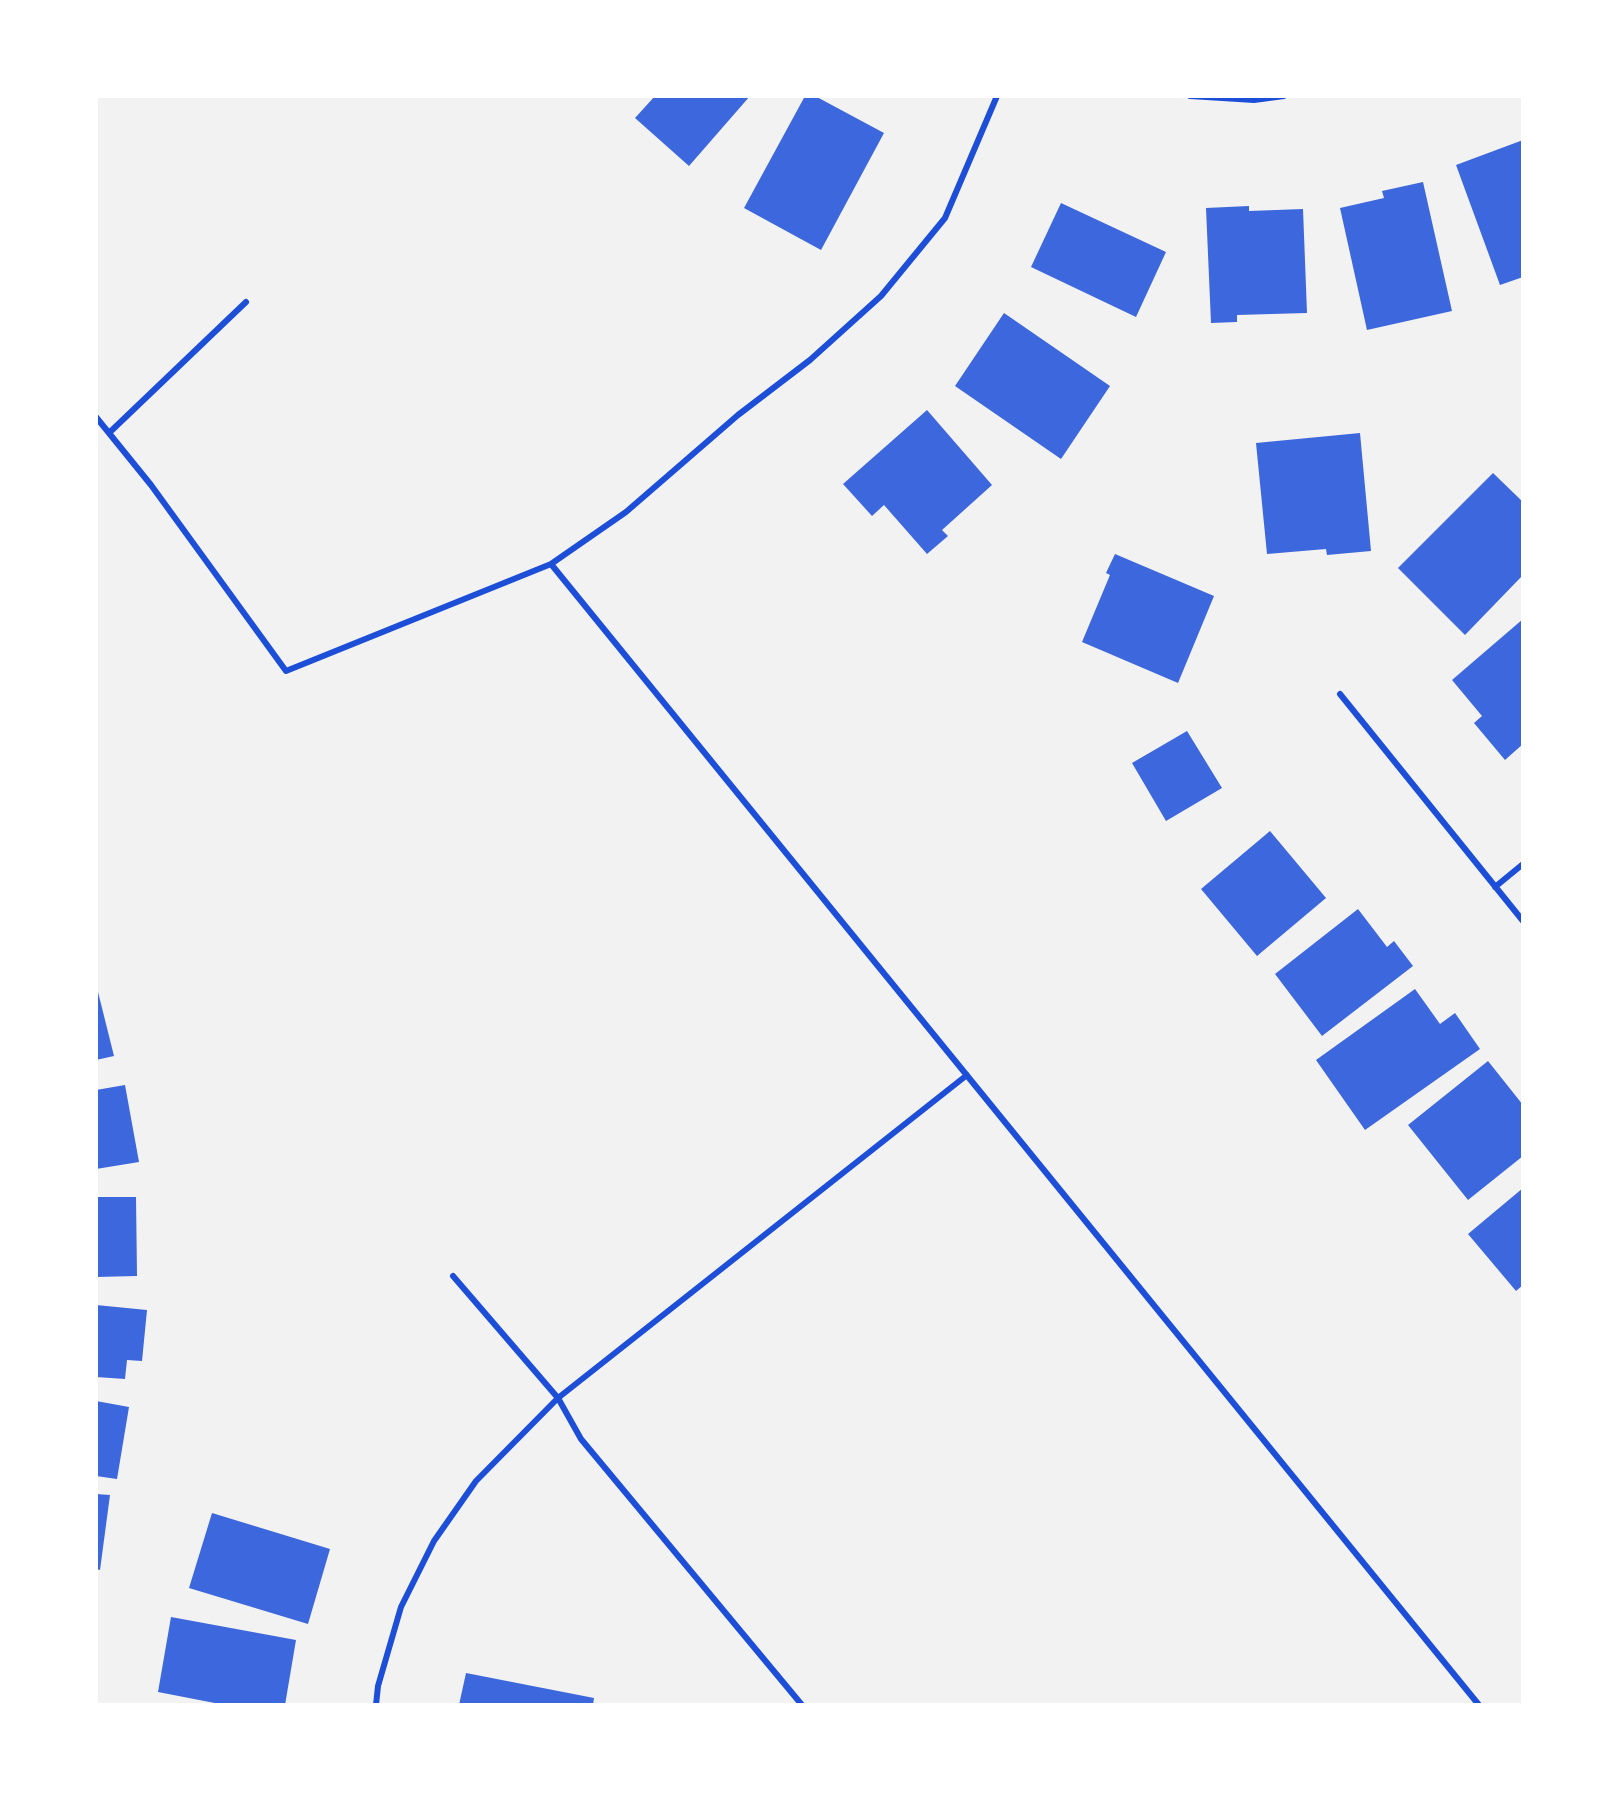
<!DOCTYPE html>
<html>
<head>
<meta charset="utf-8">
<style>
	body { margin:0 }
	#map { position:relative; width:1619px; height:1801px; overflow:hidden; background:#f2f2f2; font-family:"Exo 2",sans-serif }
	canvas { display:block }
	.frame { position:absolute; inset:0; border:98px solid #fff; pointer-events:none }
</style>
</head>
<body>
<div id="map">
<canvas width="1619" height="1801"></canvas>
<div class="frame"></div>
</div>
<script>
const g = document.querySelector('canvas').getContext('2d');
g.lineJoin = 'round';
function fillPath(path, color) { g.fillStyle = color; g.fill(path, 'evenodd'); }
function strokePath(path, color, width, dash) { g.strokeStyle = color; g.lineWidth = width; g.lineCap = dash ? 'butt' : 'round'; g.setLineDash(dash || []); g.stroke(path); }
fillPath(new Path2D(`
	M655,96h95l-61,70 -54,-48z
	M805,96h10l69,37 -63,117 -77,-42z
	M1523,140v137l-23,8 -44,-120z
	M1423,182l29,129 -85,19 -27,-122 44,-10 -2,-7z
	M1061,203l105,49 -30,65 -105,-50z
	M1249,206v5l54,-2 4,104 -70,2v7l-26,1 -5,-115z
	M1004,313l106,73 -49,73 -106,-73z
	M927,410l65,75 -50,45 6,6 -21,18 -43,-49 -12,11 -29,-32z
	M1360,433l11,118 -44,4 -1,-6 -59,5 -11,-111z
	M1493,473l30,29v73l-58,60 -67,-67z
	M1115,554l99,42 -36,87 -96,-41 28,-67 -4,-2z
	M1523,619v125l-18,16 -31,-37 8,-7 -30,-36z
	M1187,731l35,57 -56,33 -34,-58z
	M1270,831l56,67 -69,58 -56,-67z
	M1358,909l29,38 7,-6 19,25 -91,70 -47,-62z
	M96,984l18,72 -18,4z
	M1415,989l25,35 15,-11 25,36 -115,81 -49,-70z
	M1488,1061l35,44v51l-55,44 -60,-75z
	M125,1085l14,77 -43,7v-79z
	M1523,1188v97l-7,6 -48,-57z
	M96,1197h40l1,79 -41,1z
	M96,1305l51,5 -5,51 -15,-1 -2,19 -29,-2z
	M96,1401l33,6 -12,72 -21,-3z
	M96,1494l14,1 -10,75 -4,-1z
	M212,1513l118,36 -22,75 -119,-36z
	M171,1617l125,23 -11,65h-60l-67,-13z
	M466,1673l128,25 -1,7h-134z`), '#3d67dc');
strokePath(new Path2D(`
	M1190,96l64,4 30,-4
	M96,417l55,68 135,186 265,-107 75,-52 112,-97 72,-55 71,-64 64,-78 52,-122
	M109,433l137,-131
	M551,564l928,1141
	M1340,694l183,227
	M1495,887l28,-23
	M453,1276l105,122 23,41 221,266
	M376,1705l2,-19 23,-79 33,-66 42,-60 82,-83 409,-323`), '#1d4ed8', 6);
</script>
</body>
</html>
